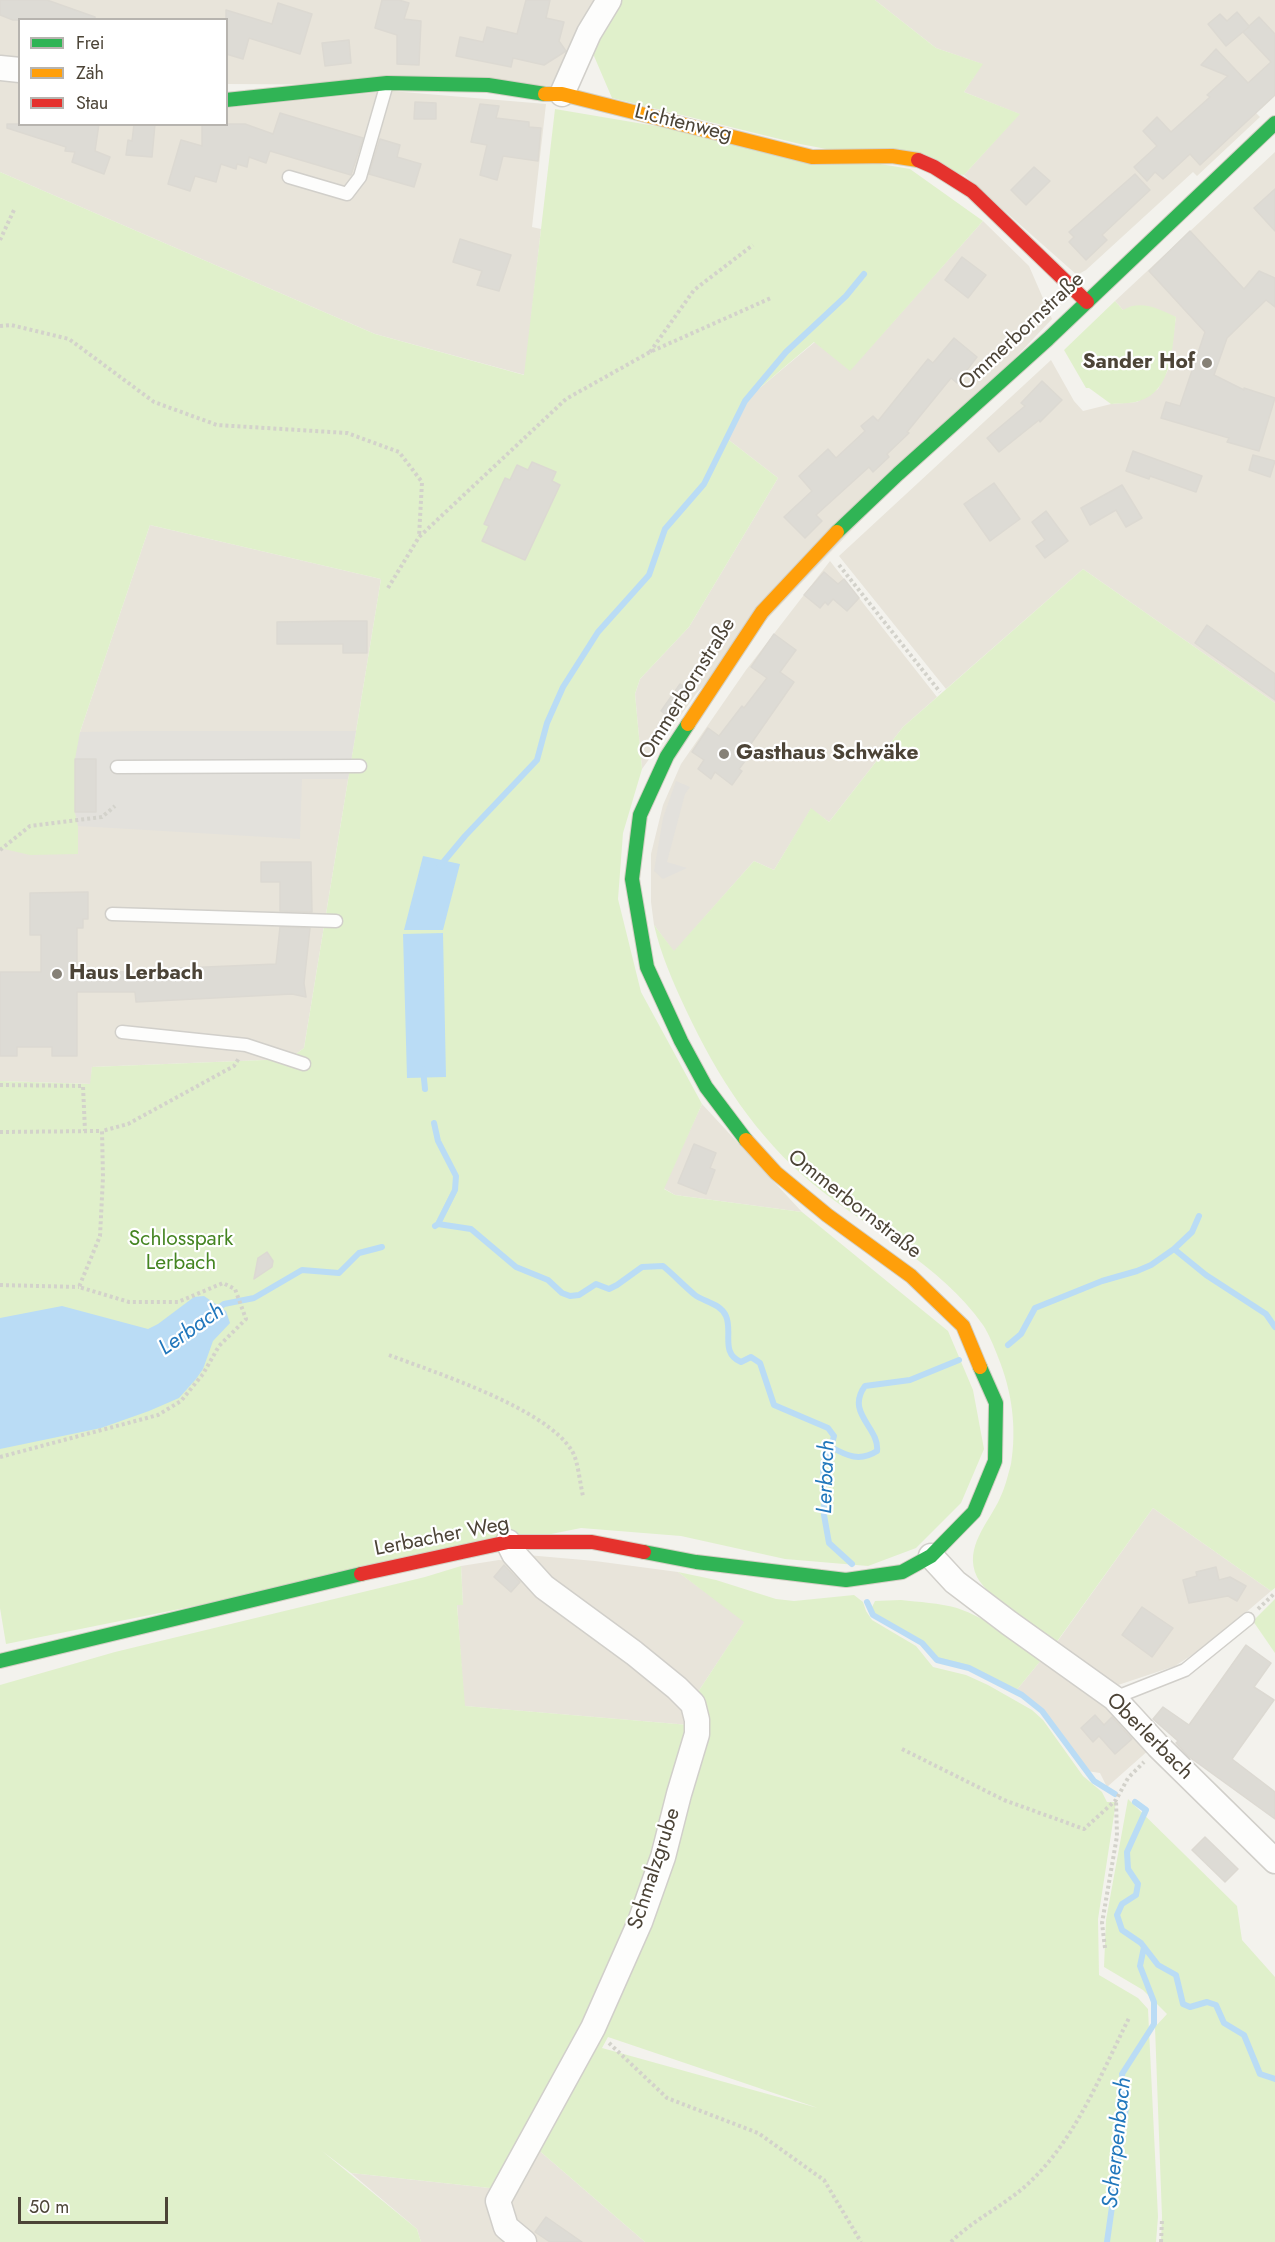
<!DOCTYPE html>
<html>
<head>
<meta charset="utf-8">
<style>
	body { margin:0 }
	#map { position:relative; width:1275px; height:2242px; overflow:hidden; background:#f3f2ed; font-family:Jost,sans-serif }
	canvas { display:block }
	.legend { position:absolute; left:18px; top:18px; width:210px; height:108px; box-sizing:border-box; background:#fff; border:2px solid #b7b4af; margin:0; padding:8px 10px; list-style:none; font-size:18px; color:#4c4437 }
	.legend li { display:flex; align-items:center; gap:12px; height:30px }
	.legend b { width:30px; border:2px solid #b7b4af }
	.scale { position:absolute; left:18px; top:2197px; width:150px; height:27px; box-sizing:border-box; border:3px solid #4c4437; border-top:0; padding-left:8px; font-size:18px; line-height:21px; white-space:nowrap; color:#4c4437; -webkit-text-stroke:4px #fff; paint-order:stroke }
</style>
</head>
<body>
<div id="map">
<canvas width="1275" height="2242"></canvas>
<ul class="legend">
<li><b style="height:8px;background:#30b455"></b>Frei</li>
<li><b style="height:8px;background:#ff9f0a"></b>Zäh</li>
<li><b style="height:8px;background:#e5322d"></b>Stau</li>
</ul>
<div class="scale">50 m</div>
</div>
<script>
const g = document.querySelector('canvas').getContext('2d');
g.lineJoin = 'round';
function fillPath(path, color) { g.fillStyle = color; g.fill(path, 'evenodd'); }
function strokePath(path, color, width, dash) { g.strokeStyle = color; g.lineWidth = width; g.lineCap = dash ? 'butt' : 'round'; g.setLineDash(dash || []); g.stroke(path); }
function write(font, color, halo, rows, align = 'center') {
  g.font = font + ' Jost,sans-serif'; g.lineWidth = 4.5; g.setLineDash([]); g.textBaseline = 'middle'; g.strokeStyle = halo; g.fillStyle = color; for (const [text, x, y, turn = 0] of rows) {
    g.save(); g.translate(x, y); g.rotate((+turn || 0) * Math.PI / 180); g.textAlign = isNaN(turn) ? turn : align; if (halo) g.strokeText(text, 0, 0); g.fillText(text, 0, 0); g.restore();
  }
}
fillPath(new Path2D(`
	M0,0h599l-41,86 -331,-2 -1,-64h-206l-1,42 -19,-3z
	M875,0h400v95l-19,18 4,4 -63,59 -4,-4 -107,98 -9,5 -113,-100 55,-61 -55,-22 18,-28 -46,-16z
	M0,76l19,4 1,44h206l1,-16 164,-17 155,13 -14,123 9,2 -16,146 -150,-41 -375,-162z
	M1275,152v551l-192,-134 -137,120 -107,-133 212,-196 23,41 9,10 28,-7 26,-2 21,-13 10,-19 8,-53 -53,-7 -8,-9z
	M983,221l46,45 23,53 -356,375 -54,75 -7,-75 5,-15 49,-52 89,-149 -53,-41 24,-40 66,-55 35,28z
	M150,525l231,54 -77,469 -15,11 -197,8 -1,17 -91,-3v-233l75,-36 5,-80z
	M830,561l107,136 -34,30 -74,95 -18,-13 -37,61 -20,-9 -80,91 -20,-27 -3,-23v-48l12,-49 18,-41 65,-94z
	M702,1104l100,108 -127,-17 -12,-7z
	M1153,1508l118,83 -62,53 -34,22 -57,19 -61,-43z
	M527,1555l68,6 83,11 67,49 -49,74 -124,-92z
	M499,1560l11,1 175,148 4,16 -225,-19 -7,-102 6,1 -2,-39z
	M1042,1659l75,54 33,36 -43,38 -7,-14 -13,-2 -33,-47 -27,-26 -12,-6z
	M535,2147l110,95h-126l-11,-52z
	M351,2173l148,16 -4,9 9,44h-83l-4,-13z`), '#e8e4da');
fillPath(new Path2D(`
	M619,0h256l61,48 47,16 -19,28 56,22 -56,61 -164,-31 -188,-46 -21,-49z
	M555,109l355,60 73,52 -133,150 -36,-29 -65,55 -24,40 53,41 -89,149 -49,52 -5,15 7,75 -19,64 -5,66 23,93 61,112 -38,85 11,6 127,17 146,119 25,59 11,59 -23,54 -45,45 -48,18 -83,-7 -104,-23 -100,-8 -575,116 -6,-36v-527l90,3 2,-17 197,-8 15,-11 77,-469 -231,-54 -70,207 -5,80 3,14v28l-48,1 -30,-7v-676l375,162 149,41z
	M1115,301l8,9c17,-11 37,-1 53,7 -4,29 -3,74 -37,84 -9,3 -19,2 -28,3l-22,-16h-3l-22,-38z
	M1083,569l192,134v885l-4,3 -118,-83 -100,139c-17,-15 -67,-52 -76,-70 -14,-30 12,-54 23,-79 5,-10 8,-23 11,-34 6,-36 1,-73 -13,-107 -4,-10 -9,-23 -15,-32 -43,-61 -114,-95 -170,-141 -57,-47 -96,-108 -127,-174 -13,-28 -25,-55 -32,-85l20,26 80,-90 20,9 37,-62 18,14 74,-95z
	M461,1566l2,39h-6l8,101 224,19 -55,198 -135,266 -148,-16 -29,-22 95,78 4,13h-421v-557l115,-33 310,-75z
	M678,1572l38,8 60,19 18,2 60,-6 9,7 3,9 6,9 44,26 17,21 33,8 22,10 44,25 11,10 40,56 19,16 5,10h9l-18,117 1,56 39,23 10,11 10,208 -2,25h-511l-110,-95 109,-218 52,-234 48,-73zM608,2037l210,71 -216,-60z
	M1275,1599v54l-22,-32z
	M901,1600c18,2 38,3 56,8 32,11 58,32 85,51l-27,33 -46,-24 -30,-7 -21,-21 -43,-22 -6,-13 3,2 3,-6z
	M1128,1799l109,107 5,34 33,37v265h-114l1,-25 -7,-190 12,-13 -24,-24 -39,-23 2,-47z`), '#e0f0cb');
fillPath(new Path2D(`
	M140,731h216l-8,48h-46l-2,60 -222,-13 -3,-14v-53l5,-27z
	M676,781l14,6 -5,7 -18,68 20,6 -24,11 -9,-8 9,-53z`), '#e3e1dc');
fillPath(new Path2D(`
	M423,856l37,8 -17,66h-39z
	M443,933l3,144 -39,1 -4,-144z
	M204,1296l22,15 4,12 -17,18 -10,28 -7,10 -17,19 -30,13 -48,17 -101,21v-131l62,-12 86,23 10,-5 36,-27z`), '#badcf5');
strokePath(new Path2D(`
	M440,866l25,-30 72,-76 10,-37 16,-36 35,-55 51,-57 16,-46 39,-45 41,-83 41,-49 60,-56 18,-22
	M423,1069l2,20
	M434,1123l4,18 18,35 -1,14 -17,34
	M435,1226l3,-2 33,5 45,38 32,13 14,13 8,3 9,-1 17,-11 13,5 8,-4 25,-18 21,-1c11,9 21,20 32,29 9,7 25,8 31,21 7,16 -6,37 15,46l10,-5 9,6 14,42 54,23 6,8 -3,11 -8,16 1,52 5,28 23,21
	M1174,1249l18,-17 7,-16
	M216,1310l8,-6 30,-6 48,-28 37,3 20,-20 23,-6
	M1008,1345l13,-11 14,-26 67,-27 35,-10 14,-6 23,-16 32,26 60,39 9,13
	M831,1447c16,9 29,15 46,4 3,-23 -32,-38 -12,-65l45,-6 49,-20
	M867,1602l6,13 49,28 15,17 32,8 53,27 20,16 52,70 21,13
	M1135,1802l11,8 -19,42 1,17 10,15 -2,11 -14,9 -5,11 5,15 19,13 17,22 18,10 7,29 7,3 17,-5 9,3 8,18 20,12 16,39 15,5
	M1107,2242l19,-134 -4,-34 32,-50v-22l-14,-36 4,-19`), '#badcf5', 6);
const building = new Path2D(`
	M0,0h47l48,17v3h-82l-13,-5z
	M382,0h17l10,3 -5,16 17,2 -2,44 -22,-1v-29l-22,-7z
	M526,0h24l-4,18 18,4 -5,19 7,10 -22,14 -31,-7 -2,9 -55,-11 4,-19 23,5 4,-15 30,7z
	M278,3l34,11 -12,40 -51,-16 -6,21 -17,-5v-44l46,14z
	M1237,12l12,14 10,-9 16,17v61l-75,70 -10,-11 -27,25 -8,-7 -8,9 -13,-14 23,-21 -14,-15 14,-14 14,15 39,-35 -3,-2 21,-19 -27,-11 15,-16 32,34 23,-21 -28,-30 6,-5 -23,19 -18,-22 12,-10 7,7z
	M349,40l2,23 -26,3 -3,-23z
	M415,102l21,1v16h-22z
	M480,104l19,2 -3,12 33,4v5l12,1 -3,33 -35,-5 -6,24 -17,-5 7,-30 -16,-3z
	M280,113l83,25 -12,37 -81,-24 -4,12 -17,-6 -2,10 -10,-3 -1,5 -15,-5 -5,18 -21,-6 -5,15 -22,-7 13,-44 21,6v-22h43l28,10z
	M7,124h92l-4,27 15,6 -6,17 -32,-12 3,-10 -10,-1 1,-4 -59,-19z
	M134,124h21l-3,33 -26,-2 2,-15 4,1z
	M380,139l20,6 -3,12 24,7 -7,23 -45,-13z
	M1034,167l16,14 -24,24 -15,-15z
	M1135,174l15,16 -48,45 5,5 -21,20 -17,-18 5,-5 -5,-5z
	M1275,189v42l-21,-23z
	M1190,231l54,58 15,-18 16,7v29l-9,-7 -39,38 -13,37 30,15v-2l31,10 -16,53 -32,-9 2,-4 -68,-20 5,-16 14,4 25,-74 -56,-61z
	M460,239l51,16 -12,36 -22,-6 5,-14 -29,-9z
	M962,257l24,18 -18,23 -23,-18z
	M954,338l23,19 -20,26 -6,-5 -44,54 2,1 -22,21 2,3 -16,15 -4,-5 -53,48 6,6 -17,17 -21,-21 28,-26 -13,-15 29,-27 8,9 29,-27 -4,-5 12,-10 5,5 50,-62 5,4z
	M1042,381l20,19 -22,22 -1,-2 -40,32 -12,-14 38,-32 -4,-3z
	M1133,451l69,25 -6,16 -46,-16 -1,3 -23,-8z
	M1253,455l22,6 -5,16 -21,-7z
	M532,462l24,10 -4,9 8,4 -35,75 -43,-19 7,-15 -5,-2 21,-46 5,2 7,-15 11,5z
	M994,483l26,36 -30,22 -26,-37z
	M1122,485l20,33 -16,9 -10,-17 -26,15 -9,-17z
	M1046,511l22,30 -23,17 -9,-12 9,-6 -13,-18z
	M824,572l14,12 6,-5 15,19 -12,13 -14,-12 -5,6 -3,-3 -5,6 -16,-13z
	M341,621h26v32h-24v-9h-66v-22z
	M1207,625l68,49v26l-80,-57z
	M774,634l22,16 -16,22 14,10 -53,76 4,3 -6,8 3,2 -10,14 -17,-13 -4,7 -13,-10 6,-9 -12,-8 16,-24 11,8 23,-30 2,2 23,-30 -16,-11z
	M680,684l8,5 -18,29 -9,-7z
	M75,759h21v53h-21z
	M261,862h50l1,50 -32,-1v-29h-19z
	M88,892v27h-5v9h-6v43l59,1v-2l140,-6 4,-37 30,1 -6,55 2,14 -14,-3 -156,8 -1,-10h-58v64h-25v-9h-35v9h-17v-84h41v-37h-11v-42z
	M694,1144l22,9 -6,15 5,2 -9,24 -28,-11z
	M267,1252l6,9 -1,6 -18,12 4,-21z
	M504,1565l16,17 -9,10 -17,-15z
	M1216,1567l3,13 11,-3 16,9 -9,15 -9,-5 -39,7 -6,-23 14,-4 -1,-4z
	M1142,1607l31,21 -21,29 -30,-22z
	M1246,1645l25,18 -17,24 20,13 -42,59 43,33v27l-87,-63 -12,-13 2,-2 -25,-22 10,-12 26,18z
	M1095,1715l9,10 8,-8 20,22 -17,15 -16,-18 -6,6 -12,-14z
	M1205,1837l33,32 -13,13 -33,-32z
	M546,2217l36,25h-32l-15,-10z`);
fillPath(building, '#dddbd5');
strokePath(building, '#dcd9d2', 1.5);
const lane = new Path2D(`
	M289,177l58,17 13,-17 26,-90
	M117,767l243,-1
	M112,914l224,7
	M122,1032l124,13 58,19
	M1114,1698l71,-28 63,-51`);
const street = new Path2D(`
	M0,68l20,2
	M562,94l27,-61 20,-33
	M508,1542l6,12 30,33 90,66 43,35 16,16 4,16v14l-18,60 -16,63 -23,65 -47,106 -95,173 8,26 18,15
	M931,1556l24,26 54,41 105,75 44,48 117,115`);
const fast = new Path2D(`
	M226,100l161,-17 101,2 57,9
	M837,532l61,-58 150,-135 227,-216
	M688,724l-21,32 -27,59 -8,64 15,88 34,74 25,46 40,53
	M644,1552l52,10 150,18 56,-8 29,-16 43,-44 21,-51 1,-58 -16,-36
	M0,1661l361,-87`);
const slow = new Path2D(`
	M545,94h17l250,63 80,-1 26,4
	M688,724l74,-112 75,-80
	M746,1140l30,33 51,42 84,61 52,50 17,41`);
const jam = new Path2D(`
	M918,160l16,7 38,24 115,111
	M361,1574l147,-32h84l52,10`);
strokePath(lane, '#d1cfca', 15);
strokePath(street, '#d1cfca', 27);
strokePath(fast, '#d3cfc3', 16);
strokePath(slow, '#d3cfc3', 16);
strokePath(jam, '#d3cfc3', 16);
strokePath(new Path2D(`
	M0,240l14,-30
	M0,326l11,-1 58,14 85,63 63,23 130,8 52,19 23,30 -3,55
	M650,352l44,-62 59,-45
	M839,565l101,127
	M388,588l31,-51 147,-138 84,-47 121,-54
	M0,850l30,-24 72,-9 13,-11
	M0,1085l83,1 2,45
	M0,1132l101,-1
	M0,1285l79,2
	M389,1355c47,18 157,53 183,96 6,9 8,33 11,45
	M0,1457l158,-42 23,-14 22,-27 16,-28 27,-27 -11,-30 -12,-6 -45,19h-49l-50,-15 21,-51 3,-59 -1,-46 26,-7 106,-58 5,-8
	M1258,1609l17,-16
	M902,1749l102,51 80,29 32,-29 12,-22 16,-16
	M1105,1948l-3,-25 15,-87 -1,-36
	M609,2043l58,55 91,35 66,47 37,62
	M951,2242c24,-24 57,-38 81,-62 45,-44 69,-106 97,-162
	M1161,2242l1,-23`), '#d3d2cb', 4, [3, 3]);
strokePath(lane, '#fdfdfc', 12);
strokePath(street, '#fdfdfc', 24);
strokePath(fast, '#30b455', 14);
strokePath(slow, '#ff9f0a', 14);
strokePath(jam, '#e5322d', 14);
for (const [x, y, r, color] of [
	[1207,363,6,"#868177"],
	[724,754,6,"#868177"],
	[57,974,6,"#868177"]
]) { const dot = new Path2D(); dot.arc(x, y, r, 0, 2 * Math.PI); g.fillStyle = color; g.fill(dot); strokePath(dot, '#fff', 2); }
write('21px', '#4c4437', '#fff', [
	["Lichtenweg",683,124,14],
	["Ommerbornstraße",1022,332,-43],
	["Ommerbornstraße",688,689,-58],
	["Ommerbornstraße",854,1205,38],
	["Lerbacher Weg",442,1537,-11],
	["Oberlerbach",1149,1737,45],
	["Schmalzgrube",655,1869,-72]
]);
write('bold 21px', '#4c4437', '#fff', [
	["Sander Hof",1195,363,"right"],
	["Gasthaus Schwäke",736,754],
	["Haus Lerbach",69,974]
], 'left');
write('21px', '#458522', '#fff', [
	["Schlosspark",181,1240],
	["Lerbach",181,1264]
]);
write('italic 22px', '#2177bc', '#fff', [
	["Lerbach",192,1330,-35],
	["Lerbach",827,1477,-88],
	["Scherpenbach",1118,2143,-84]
]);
</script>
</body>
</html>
